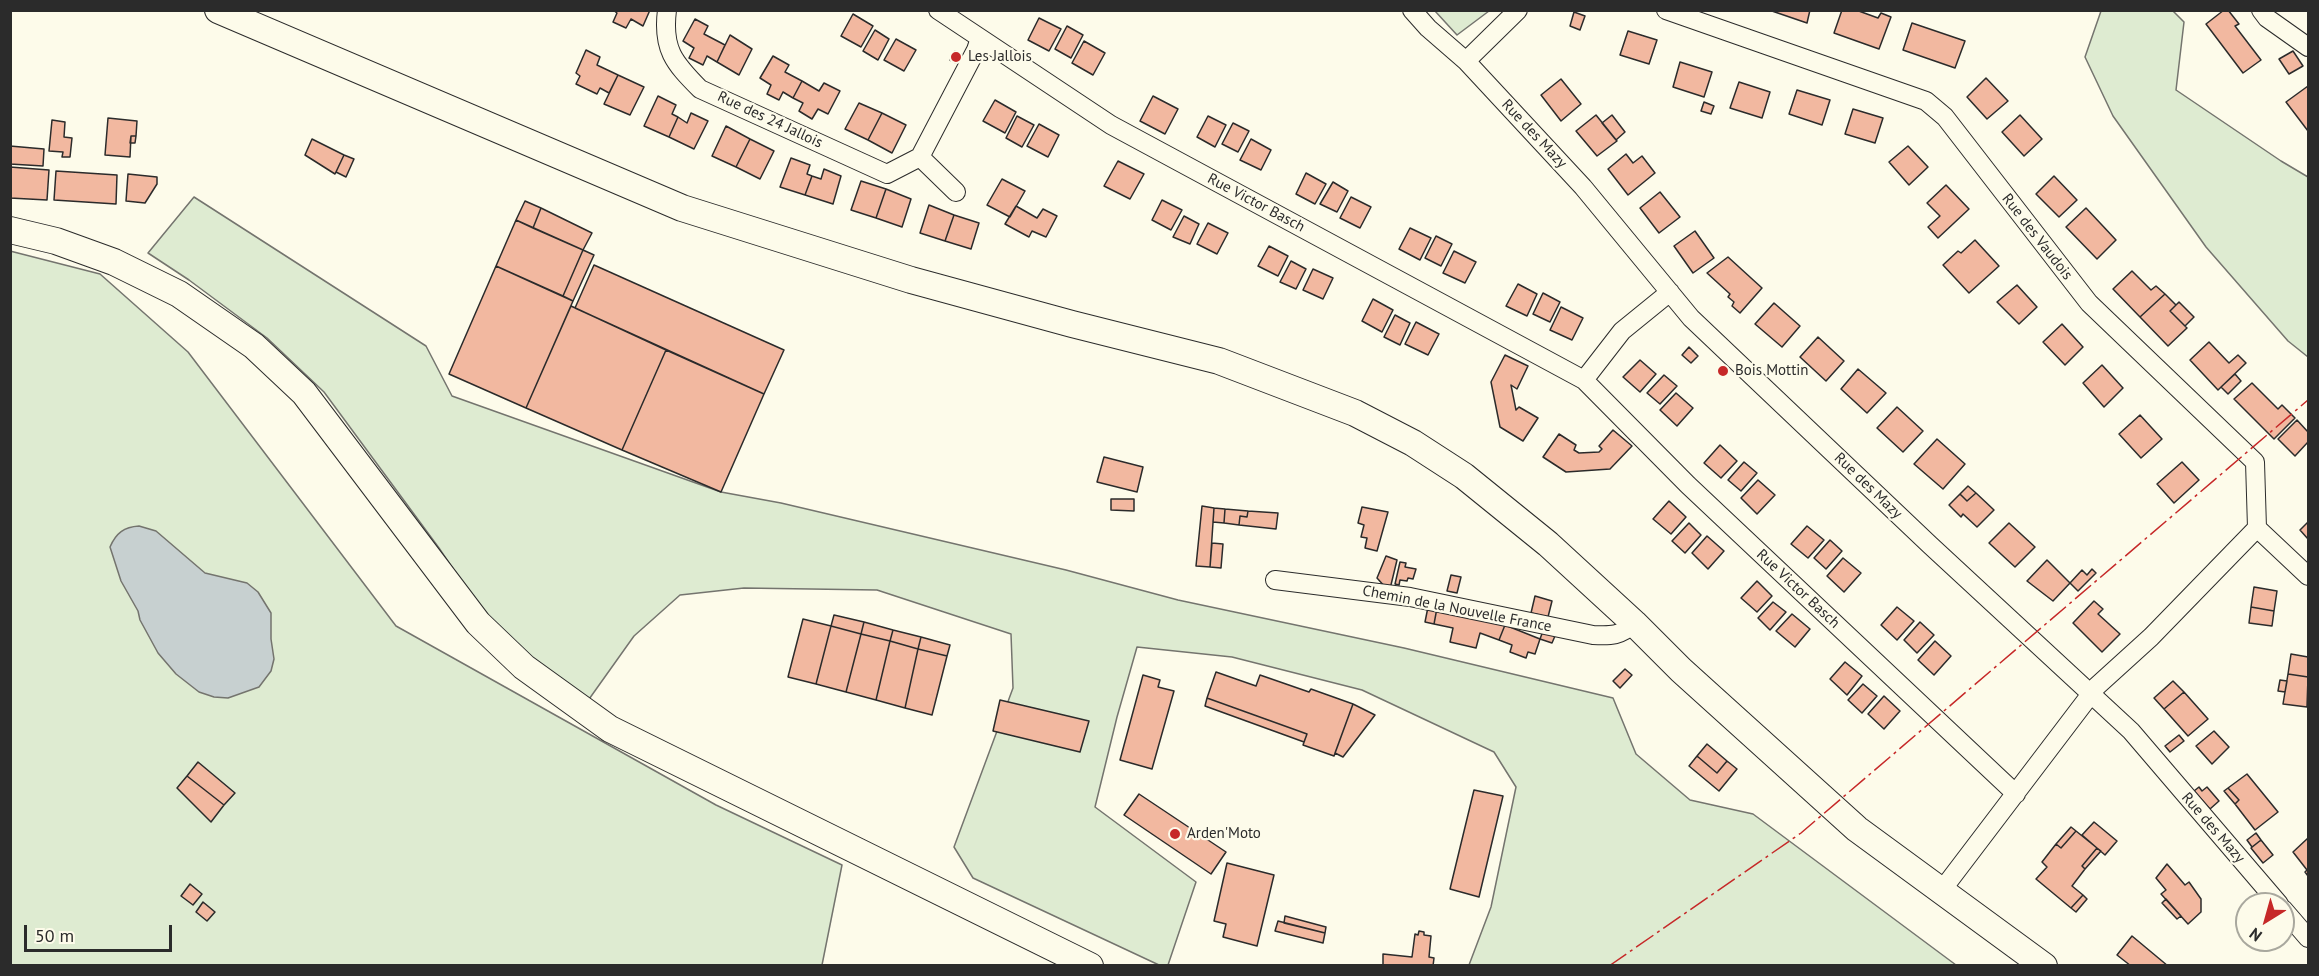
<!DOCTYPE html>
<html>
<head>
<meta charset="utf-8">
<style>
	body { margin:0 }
	#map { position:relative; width:2319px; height:976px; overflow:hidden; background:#fdfbea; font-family:"PT Sans",sans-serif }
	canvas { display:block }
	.frame { position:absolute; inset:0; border:12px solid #2b2b2b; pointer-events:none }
	.north { position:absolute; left:2235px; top:892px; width:60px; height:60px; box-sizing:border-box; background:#fdfbea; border:2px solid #a9a89e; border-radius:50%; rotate:217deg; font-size:16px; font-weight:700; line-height:24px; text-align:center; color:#2b2b2b }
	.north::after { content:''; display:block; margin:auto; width:21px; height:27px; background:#c62828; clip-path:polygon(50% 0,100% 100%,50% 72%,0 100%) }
	.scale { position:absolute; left:24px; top:925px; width:148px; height:27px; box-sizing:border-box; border:3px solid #2b2b2b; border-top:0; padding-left:8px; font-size:18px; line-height:21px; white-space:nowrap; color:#2b2b2b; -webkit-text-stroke:4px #fdfbea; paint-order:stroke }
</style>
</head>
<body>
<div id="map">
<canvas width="2319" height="976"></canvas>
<div class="frame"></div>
<div class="north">N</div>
<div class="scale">50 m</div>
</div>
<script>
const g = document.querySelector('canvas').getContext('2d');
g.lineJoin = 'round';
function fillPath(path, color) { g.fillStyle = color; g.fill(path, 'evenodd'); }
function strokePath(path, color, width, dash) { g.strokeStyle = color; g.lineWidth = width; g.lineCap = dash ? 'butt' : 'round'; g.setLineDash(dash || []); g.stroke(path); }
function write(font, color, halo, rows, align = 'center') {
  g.font = font + ' "PT Sans",sans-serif'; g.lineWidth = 4.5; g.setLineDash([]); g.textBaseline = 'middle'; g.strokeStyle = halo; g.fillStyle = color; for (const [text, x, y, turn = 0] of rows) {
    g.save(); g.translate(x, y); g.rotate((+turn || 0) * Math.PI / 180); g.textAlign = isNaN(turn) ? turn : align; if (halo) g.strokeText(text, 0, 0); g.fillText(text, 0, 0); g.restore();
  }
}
const green = new Path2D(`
	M1435,11h54l-32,24z
	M2101,11h72l11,11 -8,68 105,71 27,16v180l-20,-16 -82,-94 -93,-131 -28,-59z
	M194,197l232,149 26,50 269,96 60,11 285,67 112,30 226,48 209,50 23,56 54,46 63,14 203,151h-487l22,-58 25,-120 -22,-35 -132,-62 -130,-33 -95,-10 -20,70 -22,90 101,75 -28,83h-9l-186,-87 -19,-31 59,-159 -2,-54 -134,-44 -133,-2 -64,7 -46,41 -47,66 -55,-43 -50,-47 -43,-64 -115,-156 -57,-54 -78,-58 -41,-27z
	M10,251l90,23 88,78 208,274 320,179 126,60 -20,100h-811z`);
fillPath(green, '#deebd1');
strokePath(green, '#74746e', 1.5);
const water = new Path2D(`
	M139,526l17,5 49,42 42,10 11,9 13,21v26l3,20 -3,12 -12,16 -31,11 -14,-1 -15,-5 -23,-18 -18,-21 -18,-33 -2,-9 -17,-30 -11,-34c6,-14 14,-20 29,-21z`);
fillPath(water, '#c7d0d0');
strokePath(water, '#74746e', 1.5);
const building = new Path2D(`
	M613,10h37l-7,16 -12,-7 -5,9 -13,-6 4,-9z
	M1769,10h41l-3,13z
	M1842,10h14l22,8 3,-5 10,4 -12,32 -45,-16z
	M2224,10h4l11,14 -4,2 26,34 -18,13 -37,-49z
	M1574,12l11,4 -5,14 -10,-4z
	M853,14l20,12 -12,21 -20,-11z
	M1039,18l22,11 -12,22 -21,-11z
	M695,19l13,7 -4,8 21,11 -8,17 -10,-6 -4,9 -14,-7 5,-10 -11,-7z
	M1912,23l53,18 -10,27 -52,-18z
	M1067,26l16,9 -12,23 -16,-9z
	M875,30l14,9 -11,21 -15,-9z
	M1628,31l29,9 -8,24 -29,-9z
	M730,35l22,14 -13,26 -22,-13z
	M896,39l20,11 -12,21 -20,-11z
	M1084,41l21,12 -12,22 -21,-12z
	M586,50l14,7 -3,8 21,10 -9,18 -9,-5 -3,6 -21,-10 4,-8 -4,-3z
	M955,51l6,3 -5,9 -6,-3z
	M2293,51l10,15 -14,8 -10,-15z
	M773,56l16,9 -4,7 17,9 -9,17 -10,-6 -4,8 -12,-6 4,-9 -11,-7z
	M1680,62l32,10 -8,25 -31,-10z
	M618,75l26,12 -14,28 -26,-11z
	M1986,78l22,23 -21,18 -20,-22z
	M1561,79l20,25 -20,17 -20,-26z
	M802,81l17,10 5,-8 16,8 -12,23 -10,-5 -6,10 -13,-8 4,-8 -10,-5z
	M1739,82l31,10 -8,26 -32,-10z
	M2308,86v45l-22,-29z
	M1797,90l33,10 -8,25 -33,-11z
	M658,96l18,9 -4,9 6,3 -9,20 -25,-11z
	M1153,96l25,13 -13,25 -25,-13z
	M995,100l21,12 -11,21 -22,-12z
	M1704,102l10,4 -3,8 -10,-3z
	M859,103l23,10 -14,27 -23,-11z
	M1853,109l30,9 -8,25 -30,-9z
	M691,113l17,8 -14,28 -25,-12 9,-20 9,6z
	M882,113l24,12 -14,28 -24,-13z
	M1596,115l21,26 -20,15 -21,-25z
	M1612,115l13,17 -9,8 -14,-17z
	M2020,115l22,24 -18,17 -22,-24z
	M1017,116l17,9 -12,22 -16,-9z
	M1208,116l18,9 -11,22 -18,-10z
	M108,118l29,3 -1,15h-5l-1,21 -25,-2z
	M52,120l13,2 -1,15 8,1 -2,19h-8l1,-5 -14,-1z
	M1233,123l16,8 -11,21 -16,-8z
	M1039,124l20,11 -11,22 -21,-11z
	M726,126l24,13 -14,28 -24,-11z
	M131,136h5l-1,7h-5z
	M312,139l32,16 -9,19 -30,-19z
	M750,139l24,12 -14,28 -24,-12z
	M1251,139l20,11 -10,20 -21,-10z
	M10,146l34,3 -1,17 -33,-2z
	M1908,146l20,21 -19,18 -20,-23z
	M1626,154l7,9 9,-7 13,17 -27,22 -20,-26z
	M344,155l10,4 -8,18 -10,-5z
	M791,158l19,7 -3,9 5,2 -7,19 -25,-8z
	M1118,161l26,13 -14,25 -26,-13z
	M10,167l39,3 -2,30 -37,-2z
	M824,169l17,7 -8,28 -28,-9 7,-19 9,3z
	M56,171l61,4 -1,29 -62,-4z
	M1306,173l20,11 -11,20 -19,-10z
	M128,174l29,3v7l-12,19 -19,-2z
	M2054,176l23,24 -18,17 -23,-23z
	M1002,179l23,12 -15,26 -23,-12z
	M861,181l25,8 -10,29 -25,-8z
	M1333,182l15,9 -11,21 -17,-8z
	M1946,185l23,24 -31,29 -10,-11 12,-11 -13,-13z
	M886,189l25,10 -9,28 -26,-9z
	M1660,192l20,25 -21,16 -19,-25z
	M1351,197l20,10 -11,21 -20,-10z
	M1162,200l20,10 -11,20 -19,-10z
	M525,201l16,7 -8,20 -17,-8z
	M929,205l25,10 -9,26 -25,-8z
	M1016,206l21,12 6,-9 14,7 -11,21 -14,-6 -3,6 -24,-13z
	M541,208l51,25 -9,17 -50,-22z
	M2086,208l30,32 -19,19 -31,-32z
	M954,215l25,8 -8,26 -26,-8z
	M1184,216l15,8 -9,20 -17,-7z
	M516,220l67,30 -20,46 -67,-30z
	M1208,223l20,10 -11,21 -20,-10z
	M1410,228l21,10 -11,22 -21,-11z
	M1695,231l19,27 -21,15 -19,-27z
	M1436,236l16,8 -11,22 -16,-8z
	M1975,240l24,26 -30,27 -26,-28 15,-14 3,2z
	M1269,246l19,10 -10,20 -20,-10z
	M583,250l11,5 -21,46 -10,-5z
	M1454,251l22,11 -11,21 -22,-10z
	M1728,257l34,31 -22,25 -8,-7 2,-4 -6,-5 2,-3 -23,-21z
	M1291,261l15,8 -10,20 -16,-7z
	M594,265l190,85 -20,44 -189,-86z
	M496,266l77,35 -47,107 -77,-34z
	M1313,269l20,9 -10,21 -20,-9z
	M2132,271l19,19 5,-4 9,8 -25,23 -27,-28z
	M1518,284l19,10 -10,22 -21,-10z
	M2017,285l20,22 -18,17 -22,-22z
	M1543,293l17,9 -10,20 -17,-8z
	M2165,294l11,11 -6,6 17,17 -19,18 -28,-29z
	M1373,299l20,11 -11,22 -20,-11z
	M2179,302l15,15 -9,9 -15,-15z
	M1774,303l26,23 -18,21 -27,-23z
	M571,306l95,44 -44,100 -96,-42z
	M1561,307l22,11 -11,22 -22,-10z
	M1395,315l15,8 -10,22 -16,-8z
	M1416,322l23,12 -11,21 -23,-11z
	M2062,324l21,23 -18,18 -22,-23z
	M1818,337l26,24 -18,20 -26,-24z
	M2209,342l20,21 9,-8 8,8 -28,27 -28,-30z
	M1689,347l9,9 -7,7 -9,-8z
	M666,350l98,44 -43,98 -99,-42z
	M1505,355l23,11 -11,23 -6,-4 5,25 3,-3 19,11 -15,23 -23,-14 -9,-45z
	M1640,360l16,14 -16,18 -17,-15z
	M2102,365l21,23 -19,19 -21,-24z
	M1858,369l28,24 -19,20 -26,-24z
	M2235,374l6,7 -13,13 -7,-7z
	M1664,375l13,11 -17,18 -13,-11z
	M2252,383l26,26 4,-4 13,13 -21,21 -40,-40z
	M1676,393l17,15 -16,18 -17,-16z
	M1897,407l26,24 -20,21 -26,-24z
	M2140,415l22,24 -21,19 -22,-24z
	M2297,420l11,12v10l-13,14 -17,-17z
	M1613,430l19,16 -22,23 -44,3 -23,-15 16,-23 17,11 -2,5 5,3 20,-1 3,-3 -3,-3z
	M1937,439l28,25 -22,25 -29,-25z
	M1720,445l17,16 -16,17 -17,-15z
	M1104,457l39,10 -6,25 -40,-10z
	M1744,462l13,11 -16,18 -13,-11z
	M2182,462l17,18 -25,23 -17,-19z
	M1758,480l17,15 -18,19 -16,-16z
	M1968,486l8,7 -9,8 -7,-7z
	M1976,493l18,17 -17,17 -14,-13 -2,3 -12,-12 11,-11 7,7z
	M1111,499h23v12l-23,-1z
	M1669,501l17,16 -15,17 -18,-15z
	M1202,506l12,2 -4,59 -14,-1z
	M1362,507l26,5 -11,39 -12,-3 2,-10 -6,-1 3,-12 -6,-2z
	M1214,508l11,1 -1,14 -11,-1z
	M1225,509l23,2 -1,6 -7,-1 -1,9 -15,-2z
	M1248,511l30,2 -2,16 -37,-4 1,-9 7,1z
	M2308,522v17l-8,-9z
	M1689,523l12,12 -16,18 -13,-12z
	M2009,523l26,24 -20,20 -26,-24z
	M1807,526l17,14 -16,18 -17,-14z
	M1707,536l17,15 -16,18 -16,-16z
	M1830,540l12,11 -16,18 -12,-11z
	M1212,543l11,1 -2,24 -11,-1z
	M1386,556l11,4 -7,29 -4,-1 -9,-10z
	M1843,558l18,15 -17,19 -17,-16z
	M2047,560l23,23 -17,18 -26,-20z
	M1400,562l6,1 -1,4 11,2 -3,10 -5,-1 -1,3 -7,-1 -1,5 -4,-1z
	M2092,569l4,4 -18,18 -8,-8 12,-13 5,5z
	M1451,575l10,2 -4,16 -10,-2z
	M1757,581l15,15 -15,16 -16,-14z
	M2254,587l23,4 -3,20 -23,-4z
	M1535,596l17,5 -4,16 -17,-4z
	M2094,601l9,8 -5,5 22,20 -18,18 -29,-29z
	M1773,602l13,10 -16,18 -12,-12z
	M1428,607l9,1 -3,16 -9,-2z
	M1897,607l17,14 -17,19 -16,-15z
	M2251,607l23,4 -2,15 -23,-3z
	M1437,608l68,17 -6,15 -19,-7 -4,15 -26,-6 3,-14 -19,-4z
	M1792,614l18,15 -15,18 -19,-16z
	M834,615l30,7 -3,12 -30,-8z
	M803,619l28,7 -15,58 -28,-7z
	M864,622l29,8 -3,11 -29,-7z
	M1920,622l14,13 -17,18 -13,-13z
	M1505,625l35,14 -5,15 -7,-2 -2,6 -16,-6 2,-7 -13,-5z
	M831,626l30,8 -15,58 -30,-8z
	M893,630l28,7 -3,12 -28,-8z
	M1543,631l12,5 -3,7 -12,-4z
	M861,634l29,7 -14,59 -30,-8z
	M921,637l29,8 -3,11 -29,-7z
	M890,641l28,8 -13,59 -29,-8z
	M1935,641l16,15 -17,19 -16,-15z
	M918,649l29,7 -15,59 -27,-7z
	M2291,654l17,3v20l-20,-3z
	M1845,662l17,14 -15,19 -17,-16z
	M1625,669l7,6 -12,13 -7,-7z
	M1216,672l40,14 4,-11 49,17 2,-3 42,15 -19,52 -31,-11 4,-11 -100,-36z
	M2288,674l20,3 -1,30 -24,-3z
	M1143,675l17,5 -2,7 16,4 -22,78 -32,-9z
	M2280,680l7,1 -2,11 -7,-1z
	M2173,681l11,11 -20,17 -10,-11z
	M1863,684l14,12 -15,17 -14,-13z
	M2184,692l24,27 -20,17 -24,-27z
	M1884,696l16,15 -16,18 -16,-15z
	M1207,698l100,36 -3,8 -99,-36z
	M1000,700l89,21 -9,31 -87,-21z
	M1353,704l22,11 -32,42 -8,-4z
	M2214,731l15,16 -17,17 -16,-18z
	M2179,735l5,6 -14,11 -5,-6z
	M1707,744l20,17 -10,12 -20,-17z
	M1697,756l20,17 10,-12 10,8 -18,22 -30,-25z
	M198,762l37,31 -11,12 -37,-29z
	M2247,774l31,38 -23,18 -20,-26 4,-4 -11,-12z
	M187,776l37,29 -13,17 -34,-34z
	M2199,787l3,4 5,-4 12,14 -9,8 -16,-18z
	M2228,788l11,12 -4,4 -11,-13z
	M1474,790l29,6 -24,101 -29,-8z
	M1139,794l87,58 -15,22 -87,-59z
	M2094,822l23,19 -12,14 -23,-20z
	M2071,827l5,4 -15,17 -5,-4z
	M2076,831l21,17 -15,18 3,3 -13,17 11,9 -12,13 -35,-29 11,-12 -5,-5 14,-18 5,4z
	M2256,833l5,7 -9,7 -5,-7z
	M2308,838v38l-3,-4 2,-2 -14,-18z
	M2261,840l12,15 -10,8 -12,-15z
	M2097,848l4,3 -16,18 -3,-3z
	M1227,863l47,12 -17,71 -34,-9 3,-13 -12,-3z
	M2167,864l18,21 4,-3 12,17v13l-13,12 -27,-30 5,-4 -10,-12z
	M190,884l12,10 -9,11 -12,-9z
	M2083,895l4,4 -11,13 -5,-4z
	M2166,899l15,17 -4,3 -15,-16z
	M203,902l12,10 -8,9 -11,-9z
	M1285,916l41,11 -1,6 -41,-10z
	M1278,921l47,12 -2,10 -48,-12z
	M1419,931l5,1v3l7,1 -2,21 5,1 -1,8h-50v-12l29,3 3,-23 3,1z
	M2132,936l36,30h-37l-14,-11z`);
fillPath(building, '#f2b8a0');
strokePath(building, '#2b2b2b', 1.5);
const street = new Path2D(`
	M667,10c-5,39 7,53 33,79l187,85 33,-17 56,-107 4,-12
	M938,10l173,115 473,255 104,105 328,309
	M1412,10l16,18 38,33 117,126 108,131 239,227 201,186 148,173
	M1666,10l260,91 19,16 144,186 166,159 2,66 51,48
	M2261,10l6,8 41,29
	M1466,61l52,-51
	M920,157l36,35
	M1584,380l38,-49 48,-39
	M1275,580l135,17 183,38c18,1 28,1 41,-12
	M1942,890l155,-204 54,-49 106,-109
	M2283,909l25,29`);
const secondary = new Path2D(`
	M218,10l464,198 229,72 161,44 147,37 136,52 58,30 51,33 84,68 86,79 47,47 176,159 187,137
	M10,230l46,11 58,21 65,32 75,52 50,47 174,230 46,44 86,62 480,237`);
strokePath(street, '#2b2b2b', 20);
strokePath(secondary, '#2b2b2b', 28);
strokePath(street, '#fdfbea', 18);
strokePath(secondary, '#fdfbea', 26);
strokePath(new Path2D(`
	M1609,966l192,-133 507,-433`), '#c62828', 1.5, [21, 4.5, 3, 4.5]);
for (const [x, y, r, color] of [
	[956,57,6,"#c62828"],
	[1723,371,6,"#c62828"],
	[1175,834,6,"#c62828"]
]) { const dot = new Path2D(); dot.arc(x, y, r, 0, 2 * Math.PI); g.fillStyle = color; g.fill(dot); strokePath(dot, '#fdfbea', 2); }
write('15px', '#2b2b2b', '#fdfbea', [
	["Les Jallois",968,57],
	["Bois Mottin",1735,371],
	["Arden'Moto",1187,834]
], 'left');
write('15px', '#2b2b2b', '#fdfbea', [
	["Rue des 24 Jallois",770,120,25],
	["Rue des Mazy",1534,134,47],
	["Rue Victor Basch",1256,203,28],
	["Rue des Vaudois",2037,237,52],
	["Rue des Mazy",1868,486,44],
	["Rue Victor Basch",1798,589,43],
	["Chemin de la Nouvelle France",1457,609,11],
	["Rue des Mazy",2213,828,49]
]);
</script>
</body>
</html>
